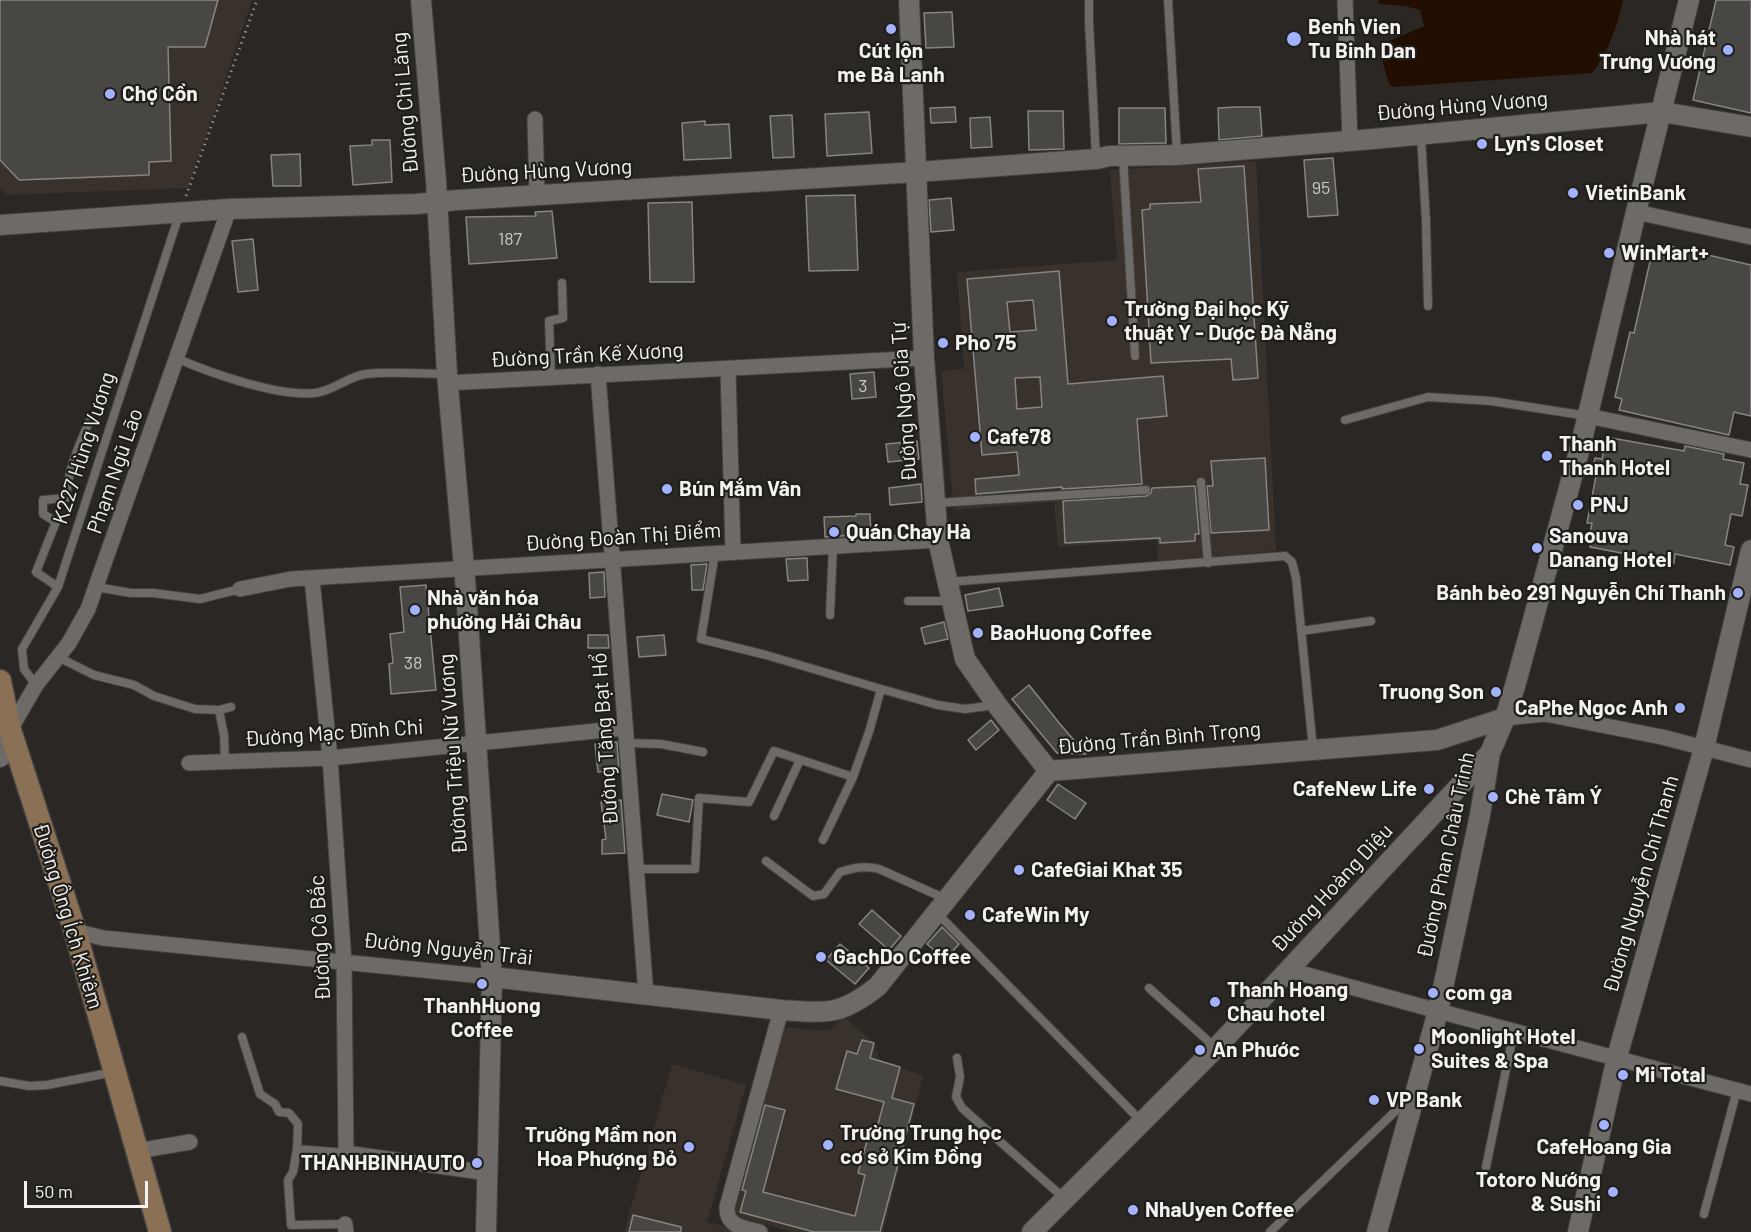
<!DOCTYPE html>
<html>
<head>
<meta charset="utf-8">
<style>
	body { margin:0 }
	#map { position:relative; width:1751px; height:1232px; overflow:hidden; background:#2a2725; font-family:Barlow,sans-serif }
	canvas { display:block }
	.scale { position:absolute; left:24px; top:1181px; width:124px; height:27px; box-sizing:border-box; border:3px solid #f3f2f0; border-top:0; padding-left:8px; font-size:18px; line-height:21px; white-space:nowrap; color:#f3f2f0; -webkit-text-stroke:4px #201e1b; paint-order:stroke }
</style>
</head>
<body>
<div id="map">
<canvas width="1751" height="1232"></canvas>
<div class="scale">50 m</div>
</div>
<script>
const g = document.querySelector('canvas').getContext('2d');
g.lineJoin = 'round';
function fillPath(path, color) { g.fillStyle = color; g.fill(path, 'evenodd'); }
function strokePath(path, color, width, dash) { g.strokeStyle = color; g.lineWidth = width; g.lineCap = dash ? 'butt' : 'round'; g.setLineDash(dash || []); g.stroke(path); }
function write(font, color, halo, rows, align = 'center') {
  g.font = font + ' Barlow,sans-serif'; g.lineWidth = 4.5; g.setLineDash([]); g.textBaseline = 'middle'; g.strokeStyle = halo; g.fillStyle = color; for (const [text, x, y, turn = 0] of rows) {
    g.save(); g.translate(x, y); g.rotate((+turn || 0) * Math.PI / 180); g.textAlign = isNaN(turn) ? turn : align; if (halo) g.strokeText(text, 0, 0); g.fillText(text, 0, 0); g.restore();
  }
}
fillPath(new Path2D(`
	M0,0h252l-64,188 -181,7 -7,-8z
	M1256,161l20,390 -118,11 -1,-22 -99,7 -4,-45 -100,8 -13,-139 23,-2 -7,-97 160,-12 -7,-90z
	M843,1016l31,27 6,17 43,16 -40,156h-91l-61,-17 53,-188 45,4z
	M672,1064l74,21 -39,137 40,10h-123z`), '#39322c');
fillPath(new Path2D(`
	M1378,0h245c-5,25 -15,53 -31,73l-199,14 -4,-3 -8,-28 4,-13 39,-17 -4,-16 -15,-4 -26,-2z`), '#220e00');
const building = new Path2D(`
	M0,0h218l-13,47h-37l3,114 -22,1v13l-130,5 -19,-20z
	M1716,0h35v113l-58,-13z
	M952,12l2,35 -28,1 -2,-35z
	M955,107l1,15 -25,1 -1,-15z
	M1235,107h25l2,29 -43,4 -1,-32z
	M1119,108h46l1,35 -47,1z
	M1028,111h35l1,38 -35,1z
	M869,112l3,41 -45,3 -2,-42z
	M792,115l2,42 -21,1 -3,-42z
	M990,117l2,30 -21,1 -1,-30z
	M705,121v4l24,-1 2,34 -47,2 -2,-37z
	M372,140h18l2,42 -39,3 -3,-39 22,-1z
	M300,154l1,32h-28l-2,-31z
	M1333,158l5,57 -30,2 -4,-57z
	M1244,166l14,212 -25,2 -2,-21 -80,4 -9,-153 8,-1v-5l51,-2 -3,-33z
	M855,195l3,75 -49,1 -3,-75z
	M951,198l3,32 -23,2 -2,-32z
	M692,202l2,80h-44l-2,-79z
	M552,211l5,47 -88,6 -3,-47 70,-1 -1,-4z
	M253,239l5,51 -20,2 -6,-51z
	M1665,245l86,20v151l-17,-4 -5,23 -110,-25 3,-11 -7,-2 15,-65 4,1 17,-76 11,3z
	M1059,271l9,113 95,-8 4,40 -30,3 5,65 -80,5v-2l-86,7 -1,-15 44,-4 -2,-23 -35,3 -15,-176zM1033,300l3,30 -26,2 -3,-30zM1040,377l2,30 -25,2 -2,-31z
	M874,372l2,25 -24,2 -2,-25z
	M1606,437l78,14 1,-5 39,8 -1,5 21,4 -4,21 8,1 -6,31 -11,-2 -6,31 9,2 -4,18 -55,-11 -1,9 -84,-16 2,-9h-3l3,-15h-5l9,-47 -5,-1 4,-17 7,1z
	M917,441l2,18 -31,3 -2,-18z
	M1265,458l4,72 -58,3 -4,-47h6l-2,-25z
	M921,484l1,18 -32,3 -1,-17z
	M1195,486l4,48h-4v7l-35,2v-5l-95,5 -2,-42 83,-5 5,-3 1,-5z
	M856,514h14l1,20 -46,3 -1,-20 32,-1z
	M807,558l1,22 -20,1 -2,-22z
	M707,564l-4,26h-11l-1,-25z
	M604,572l1,25 -15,1 -1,-25z
	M426,585l10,105 -45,4 -2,-30 4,-1 -3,-29 14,-2 -4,-45z
	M999,588l4,18 -35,5 -3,-16z
	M944,622l4,17 -23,5 -4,-16z
	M588,635h20l1,13h-21z
	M664,635l2,20 -27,2 -2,-20z
	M1029,685l31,39 26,30 -29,-1 -45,-54z
	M991,720l8,10 -23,20 -8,-10z
	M617,742l2,28 -21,2 -3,-28z
	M1058,784l28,19 -11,16 -28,-19z
	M662,794l31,6 -4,22 -32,-7z
	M621,800l4,53 -23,1v-14l4,-1 -5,-37z
	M872,910l29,26 -12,14 -30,-26z
	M942,927l17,17 -14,16 -18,-16z
	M840,944l29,24 -14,16 -29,-24z
	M862,1040l12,3 -4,15 30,9 -8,31 22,6 -34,128h-66l-74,-20 6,-21 -4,-1 23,-85 20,5 -22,82 92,24 10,-41 -7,-2 11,-39 6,1 9,-33 -48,-13 11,-38 10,3z
	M633,1215l48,12v5h-52z`);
fillPath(building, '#494744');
strokePath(building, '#878482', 1.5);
const service = new Path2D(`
	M1089,0v22l7,136
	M1168,0l9,153
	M1421,136l5,85 2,85
	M1123,157l12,199
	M176,358c34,15 102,39 139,35 19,-2 33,-17 51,-19 26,-3 53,0 79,0
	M551,377l-2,-56 14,-3 -1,-35
	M1345,420l83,-23 63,4 97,15
	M1201,482l7,81
	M936,503l210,-13
	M715,553l-14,86 65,16 115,34 -12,43 -16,45 -30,63
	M948,582l337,-26 7,6 4,16 17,171
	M58,587l-22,-15 20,-50 -13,-8v-14l23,-2c2,-28 12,-51 23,-76
	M96,587l35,6h22l47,6 40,-10
	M908,601h42
	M830,615l3,-70
	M1301,631l70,-10
	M58,657l36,18 40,10 20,11 41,13 24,1 12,-3
	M36,685l-12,-16 -2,-20 36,-62 121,-372
	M881,689l57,16 27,4 31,-4
	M219,710l5,25 1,27
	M627,743l34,1 42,8
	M774,816l26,-56
	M766,861l47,35 11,-2 16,-22c14,-4 25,-7 39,-3l67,30
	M636,869h59l4,-71 50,4 25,-51 79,26
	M937,913l204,208
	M1149,988l66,59
	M242,1037l18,57 15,10 4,8 10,1 9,11 -1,25 49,4
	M957,1058l3,19 -4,20 6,11 103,91
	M0,1081l29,5 18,-1 67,-13
	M297,1149l-4,23 -5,8 3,45 54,-1
	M1486,1167l28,-136
	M1704,1214l33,-124
	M1270,1232l139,-134`);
const minor = new Path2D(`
	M1345,0l5,141
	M535,119l2,76
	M1636,212l115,25
	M728,370l5,181
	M598,374l48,620
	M447,383l477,-25
	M1588,416l163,34
	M312,579l18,179 14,205 2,190 142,20
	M240,589l51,-10 647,-39
	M1505,718l40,-4 117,23 89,23
	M10,730l26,-45 33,-42 19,-34 141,-400
	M189,763l141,-5 295,-30
	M75,931l28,7 389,39
	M1289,970l149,41 313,83
	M137,1151l53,-9
	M345,1224l1,8
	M760,1232c-16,-4 -34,-5 -33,-25l54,-197`);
const tertiary = new Path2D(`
	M421,0l15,181 11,193 19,217 26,386 -6,255
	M909,0l15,358 14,182 27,119 32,46 52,66
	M0,225l229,-16 187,-5 42,-4 459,-28 179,-13 13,-3 68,-1 196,-16 289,-27 89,15
	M0,757l10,-27
	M492,977l289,33c45,3 60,6 97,-24l171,-215 388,-31 68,-22
	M1032,1232l184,-184 274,-295
	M1377,1232l61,-221 42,-196 10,-62 15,-35 10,-32 66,-242 55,-232 53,-212
	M1578,1232l39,-175 87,-309 47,-198`);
const secondary = new Path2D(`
	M0,681l10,49 65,201 85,301`);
strokePath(service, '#444240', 10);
strokePath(minor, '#444240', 17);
strokePath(tertiary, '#444240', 22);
strokePath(secondary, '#444240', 25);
strokePath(new Path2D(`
	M186,196l71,-196`), '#898785', 3, [1.5, 4.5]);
strokePath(service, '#6d6a68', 8);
strokePath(minor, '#6d6a68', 15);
strokePath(tertiary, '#6d6a68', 20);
strokePath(secondary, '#8a7155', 22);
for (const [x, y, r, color] of [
	[891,29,6,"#a3b2fd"],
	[1294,39,8,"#a3b2fd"],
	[1728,50,6,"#a3b2fd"],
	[110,94,6,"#a3b2fd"],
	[1482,144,6,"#a3b2fd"],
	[1573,193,6,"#a3b2fd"],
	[1609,253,6,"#a3b2fd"],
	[1112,321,6,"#a3b2fd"],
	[943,343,6,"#a3b2fd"],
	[975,437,6,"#a3b2fd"],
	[1547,456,6,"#a3b2fd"],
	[667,489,6,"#a3b2fd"],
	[1578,505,6,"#a3b2fd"],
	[834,532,6,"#a3b2fd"],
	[1537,548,6,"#a3b2fd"],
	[1738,593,6,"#a3b2fd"],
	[415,610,6,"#a3b2fd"],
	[978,633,6,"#a3b2fd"],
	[1496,692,6,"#a3b2fd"],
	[1680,708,6,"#a3b2fd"],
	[1429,789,6,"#a3b2fd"],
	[1493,797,6,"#a3b2fd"],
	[1019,870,6,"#a3b2fd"],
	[970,915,6,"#a3b2fd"],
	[821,957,6,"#a3b2fd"],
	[482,984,6,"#a3b2fd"],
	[1433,993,6,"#a3b2fd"],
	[1215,1002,6,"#a3b2fd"],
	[1419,1049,6,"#a3b2fd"],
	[1200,1050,6,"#a3b2fd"],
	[1623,1075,6,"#a3b2fd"],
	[1374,1100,6,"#a3b2fd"],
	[1604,1125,6,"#a3b2fd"],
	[828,1145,6,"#a3b2fd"],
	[689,1147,6,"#a3b2fd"],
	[477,1163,6,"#a3b2fd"],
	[1613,1192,6,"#a3b2fd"],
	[1133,1210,6,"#a3b2fd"]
]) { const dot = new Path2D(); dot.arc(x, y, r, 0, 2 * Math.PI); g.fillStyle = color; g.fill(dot); strokePath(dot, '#201e1b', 2); }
write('18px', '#c8c7c5', null, [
	["95",1321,188],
	["187",510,239],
	["3",863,386],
	["38",413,663]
]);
write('bold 21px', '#f3f2f0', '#201e1b', [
	["Benh Vien",1308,27],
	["Tu Binh Dan",1308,51],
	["Nhà hát",1716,38,"right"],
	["Trưng Vương",1716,62,"right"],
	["Cút lộn",891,51,"center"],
	["me Bà Lanh",891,75,"center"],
	["Chợ Cồn",122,94],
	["Lyn's Closet",1494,144],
	["VietinBank",1585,193],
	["WinMart+",1621,253],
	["Trường Đại học Kỹ",1124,309],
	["thuật Y - Dược Đà Nẵng",1124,333],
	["Pho 75",955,343],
	["Cafe78",987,437],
	["Thanh",1559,444],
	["Thanh Hotel",1559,468],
	["Bún Mắm Vân",679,489],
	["PNJ",1590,505],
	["Quán Chay Hà",846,532],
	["Sanouva",1549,536],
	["Danang Hotel",1549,560],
	["Bánh bèo 291 Nguyễn Chí Thanh",1726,593,"right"],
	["Nhà văn hóa",427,598],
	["phường Hải Châu",427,622],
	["BaoHuong Coffee",990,633],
	["Truong Son",1484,692,"right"],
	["CaPhe Ngoc Anh",1668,708,"right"],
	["CafeNew Life",1417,789,"right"],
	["Chè Tâm Ý",1505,797],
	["CafeGiai Khat 35",1031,870],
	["CafeWin My",982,915],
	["GachDo Coffee",833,957],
	["Thanh Hoang",1227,990],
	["Chau hotel",1227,1014],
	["com ga",1445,993],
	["ThanhHuong",482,1006,"center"],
	["Coffee",482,1030,"center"],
	["Moonlight Hotel",1431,1037],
	["Suites & Spa",1431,1061],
	["An Phước",1212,1050],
	["Mi Total",1635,1075],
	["VP Bank",1386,1100],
	["Trường Trung học",840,1133],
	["cơ sở Kim Đồng",840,1157],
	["Trường Mầm non",677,1135,"right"],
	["Hoa Phượng Đỏ",677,1159,"right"],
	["CafeHoang Gia",1604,1147,"center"],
	["THANHBINHAUTO",465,1163,"right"],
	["Totoro Nướng",1601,1180,"right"],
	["& Sushi",1601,1204,"right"],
	["NhaUyen Coffee",1145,1210]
], 'left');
write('21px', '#f3f2f0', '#201e1b', [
	["Đường Chi Lăng",405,103,-95],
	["Đường Hùng Vương",1462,106,-5],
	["Đường Hùng Vương",546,171,-3],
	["Đường Trần Kế Xương",587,355,-3],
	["Đường Ngô Gia Tự",904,402,-94],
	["K227 Hùng Vương",84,448,-72],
	["Phạm Ngũ Lão",115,471,-71],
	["Đường Đoàn Thị Điểm",623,537,-4],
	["Đường Mạc Đĩnh Chi",334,733,-4],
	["Đường Trần Bình Trọng",1159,738,-5],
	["Đường Tăng Bạt Hổ",605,739,-94],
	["Đường Triệu Nữ Vương",453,754,-94],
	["Đường Phan Châu Trinh",1446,855,-78],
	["Đường Nguyễn Chí Thanh",1641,884,-74],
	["Đường Hoàng Diệu",1332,888,-47],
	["Đường Ông Ích Khiêm",68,916,73],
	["Đường Cô Bắc",320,938,-93],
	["Đường Nguyễn Trãi",448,949,6]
]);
</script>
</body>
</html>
